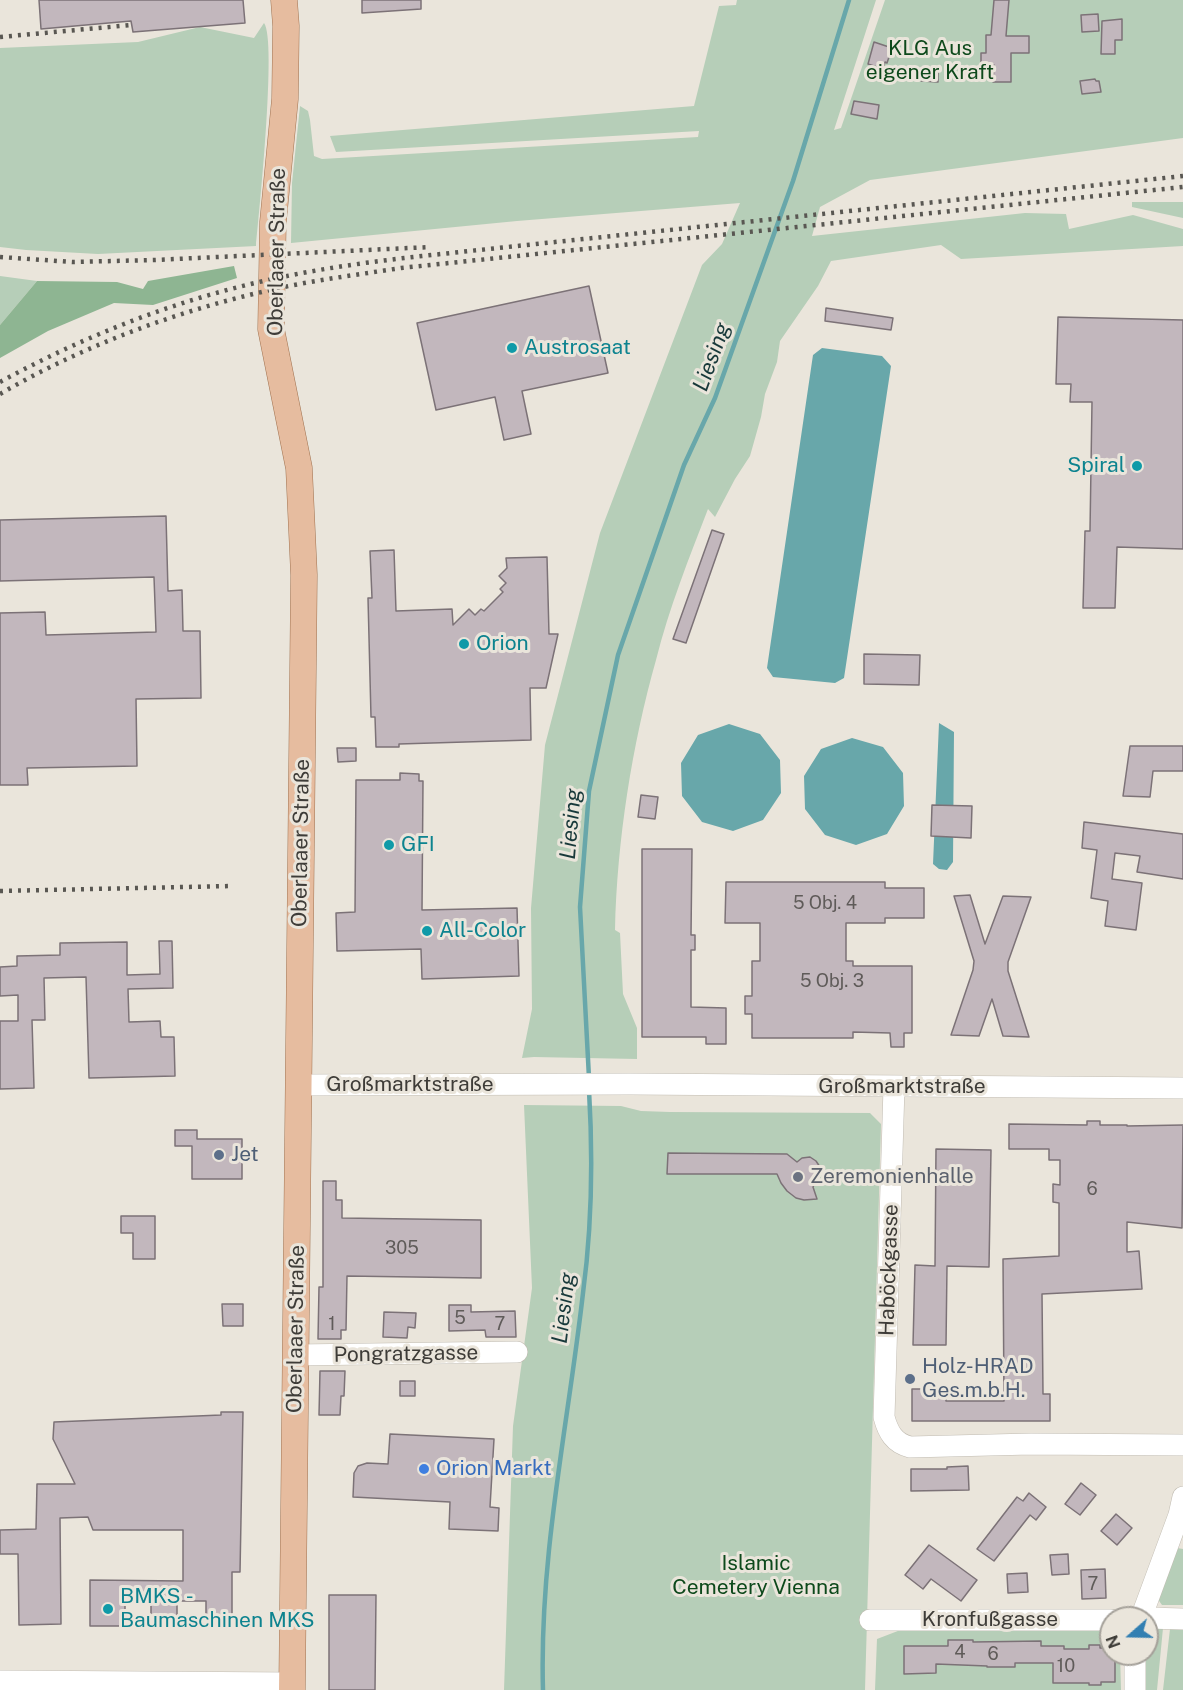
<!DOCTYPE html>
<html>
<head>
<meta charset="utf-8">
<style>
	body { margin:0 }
	#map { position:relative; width:1183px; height:1690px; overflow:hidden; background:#eae5db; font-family:"Public Sans",sans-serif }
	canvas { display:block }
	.north { position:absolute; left:1099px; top:1606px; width:60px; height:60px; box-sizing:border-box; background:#eae5db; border:2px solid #a5a19a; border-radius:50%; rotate:250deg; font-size:16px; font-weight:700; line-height:24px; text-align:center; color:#3e3c38 }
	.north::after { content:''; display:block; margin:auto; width:21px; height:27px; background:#327fb2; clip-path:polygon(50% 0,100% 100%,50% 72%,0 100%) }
</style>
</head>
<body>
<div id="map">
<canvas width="1183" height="1690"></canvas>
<div class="north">N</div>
</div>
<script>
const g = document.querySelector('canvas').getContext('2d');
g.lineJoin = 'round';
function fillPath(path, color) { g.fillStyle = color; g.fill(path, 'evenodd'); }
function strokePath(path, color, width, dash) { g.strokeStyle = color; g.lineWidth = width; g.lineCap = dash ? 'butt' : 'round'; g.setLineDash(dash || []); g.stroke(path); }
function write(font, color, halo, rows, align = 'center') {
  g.font = font + ' "Public Sans",sans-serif'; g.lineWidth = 6; g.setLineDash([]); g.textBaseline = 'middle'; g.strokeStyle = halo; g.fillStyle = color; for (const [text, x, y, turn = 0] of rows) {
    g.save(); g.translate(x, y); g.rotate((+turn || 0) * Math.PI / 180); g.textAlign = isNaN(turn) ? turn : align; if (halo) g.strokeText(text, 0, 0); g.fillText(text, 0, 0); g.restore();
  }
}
fillPath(new Path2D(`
	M737,0h139l-42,130 7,-2 44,-128h298v138l-313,42 -50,27 -8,29 213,-23 41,1 3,15 64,-14 50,14v17l-222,13 -20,-14 -110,16 -13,25 -38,55 -3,21 -12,32 -4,23 -11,39 -15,23 -20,38 -7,-8c-19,49 -39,99 -52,151 -24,85 -39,181 -41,270l5,3 3,61 14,34v31l-103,-2 -12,1 10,-49 -1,-101 14,-163 55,-212 102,-268 20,-21 18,-41 -223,18 -226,22 1,-60 8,-77 8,5 2,9 4,36 8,3 376,-22 1,-6 -363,21 -6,-16 364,-30 25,-100 17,-1z
	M264,23c13,17 -5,191 -8,223l-158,8 -72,-4 -26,-3v-199l138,-6 62,-15 54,11z
	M1132,202h51v16l-51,-11z
	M0,276l37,5 -37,44z
	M524,1105l97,1 20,5 29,1 200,1 11,11 -16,566h-361l9,-264 19,-138z
	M1177,1548l6,1v56h-21l-5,-7z
	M1111,1628v26h9l1,36h-246l2,-51 26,-10z
	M1163,1628l-6,62h-14v-36h4v-24z
	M1170,1629h13v61h-20z`), '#b6ceb8');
fillPath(new Path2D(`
	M234,266l3,12 -84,27 -39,-2 -66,28 -48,27v-33l37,-44 80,1 26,7 5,-8z`), '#8eb592');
fillPath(new Path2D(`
	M822,348l60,8 9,10 -47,312 -9,5 -62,-6 -6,-9 46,-313z
	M939,723l15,9 -1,130 -6,8 -8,-1 -6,-5z
	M729,724l31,10 20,26 1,33 -18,27 -30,11 -31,-9 -20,-26 -1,-33 17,-28z
	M852,738l31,9 20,26 1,33 -17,28 -31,11 -31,-10 -20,-26 -1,-33 17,-27z`), '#68a7aa');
strokePath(new Path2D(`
	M589,1078l-9,-171 9,-116 29,-136 66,-190 31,-67 78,-217 56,-181
	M543,1690c-4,-133 25,-265 40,-397 9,-67 10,-135 6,-203`), '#68a7aa', 4.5);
const building = new Path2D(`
	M39,0h204l2,23 -112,9 -2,-11 -90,8z
	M362,0h59v9l-59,4z
	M994,0h15l-3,36h23v17h-18v29h-18l1,-17 -13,1v-13h5v-18h5z
	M1098,14l1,17 -17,1 -1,-17z
	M1122,19v21h-7v14h-14l1,-33z
	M874,42l18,6 -5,15 -2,-1 -2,7 -15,-5z
	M922,67l16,1v14l-17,-1z
	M1095,79l1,2h3l2,11 -19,2 -2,-13z
	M854,101l25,4 -2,14 -26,-5z
	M589,286l19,87 -86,18 9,43 -27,6 -9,-43 -59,13 -19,-87z
	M826,308l67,10 -2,12 -66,-9z
	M1058,317l125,3v229l-66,-2 -2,61h-32l2,-77h5l2,-129h-22l1,-18h-15z
	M166,516l2,75 14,-1 1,41h17l1,67 -65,1 1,67 -110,2 1,17h-28v-172l45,-1 1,23 110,-3 -2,-55 -154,4v-61z
	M712,530l12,4 -38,109 -13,-4z
	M394,550l2,61 56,-2 1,16 16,-16 6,6 6,-6 3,2 19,-19 -3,-3 6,-6 -7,-7 8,-8 -1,-10 41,-1 2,77h9l-12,54h-16l1,52 -132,4v3h-23l-1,-30h-4l-3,-119h4l-2,-47z
	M864,654l56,1 -1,30 -55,-1z
	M1130,746h53v25h-30l-3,26 -27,-1z
	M337,748h19v13l-18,1z
	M400,773l19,1v7h4l-1,129 95,-2 2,68 -97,3 -1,-30 -84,2 -1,-38 19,-1 1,-132h44z
	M641,795l17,2 -3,22 -17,-2z
	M932,805l40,1 -1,32 -40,-2z
	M1084,822l99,12v45l-46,-7 3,-16 -25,-3 -3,26 30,4 -6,47 -31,-4 3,-25 -17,-3 6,-48 -15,-2z
	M642,849h50l-1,86h4v15h-4v57l35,1v36h-20v-7h-64z
	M726,882h159v6h39v30h-39v5h-39v38h7v5h59v67h-8v14h-13l-1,-14 -37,-1v6h-101v-24h-7v-18h7v-35h8v-38h-35z
	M970,895l15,49 18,-48 28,1 -23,65v9l21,66 -26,-1 -11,-37 -13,37 -28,-1 22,-65 1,-9 -20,-65z
	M159,941h13l1,47 -45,1 1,33 31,-1 1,16h13l1,39 -86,2 -3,-101 -42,1 1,42h-13l2,68 -34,1v-68h18v-26l-18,1v-29l17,-1v-10l43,-1v-12l67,-1v33l33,-1z
	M1087,1121h13v4h27v1l56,-1 -1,103 -55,-6v30l12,-1 3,38 -100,5 1,100h7v27h-138v-32h13v4h21v8h58l-1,-142 56,-3v-53l-6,-1v-18l7,1v-25h-11v-11h-40v-25l78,1z
	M175,1130h22v9h45v40h-50v-33h-17z
	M936,1149l55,1 -2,117 -42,-1 -1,79h-33l2,-80 20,1z
	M668,1153l119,1 10,8 5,-4 8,-1 6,4 4,6v7l-7,13 4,12 -13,1 -8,-2 -9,-7 -6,-8 -4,-9h-110z
	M323,1181h13v19h6v18l139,2v58l-134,-2 -1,54h-5v9h-23l1,-52h4z
	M121,1216h34v43h-22v-26h-12z
	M222,1304h21v22h-20z
	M449,1305h22v7l44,-1 1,26h-30l-1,-7 -36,1z
	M384,1312l32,1 -1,15 -7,-1 -1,11 -24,-1z
	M320,1371h25l-1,25h-3l-1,19h-21z
	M400,1381h15v15h-15z
	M221,1412h22l-3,160h-8v55h-26v-26h-29v16h-26v-16h-26v25h-35v-46l93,1v-51h-90l-5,-13 -28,1 1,106 -42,1 -1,-71h-18v-24l36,-1 1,-45h38l-22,-45 1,-17 167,-7z
	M390,1434l104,5 -4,68 9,1 -1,23 -49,-2 1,-27 -97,-5 1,-24 4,-7 9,-3 21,1z
	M968,1466l1,24 -58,1v-22h36v-2z
	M1081,1483l15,12 -16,20 -15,-11z
	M1029,1493l17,14 -10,13 -6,-5 -36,46 -17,-12 40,-52 6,4z
	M1116,1514l16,14 -15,17 -16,-14z
	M929,1545l48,35 -16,21 -30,-22 -8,10 -18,-14z
	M1068,1554l1,20 -17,1 -2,-20z
	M1105,1569l1,29 -24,1 -1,-29z
	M1027,1573l1,19 -20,1 -1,-19z
	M329,1595h47l-1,95h-46z
	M948,1640h25v2l68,-1v5h23v3h25v-4h11v3h11v6h4v28h-14v3h-12v-2h-36v-20h-38v4h-28v-1l-51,-2v9l-32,1v-28h44z`);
fillPath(building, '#c2b7bd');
strokePath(building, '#7c7277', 1.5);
const minor = new Path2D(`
	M299,1085l331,-1 553,4
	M894,1087l-10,330c4,15 10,26 26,30l121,-3 152,1
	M295,1355l222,-3
	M1141,1618l38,-103 4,-18
	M1147,1618l36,1
	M870,1620h241
	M0,1681l292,2
	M1135,1690v-36`);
const major = new Path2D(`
	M284,0l2,26 -1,73 -12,123 -2,107 28,139 5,107 -12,1115`);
strokePath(minor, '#c1bcb2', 22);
strokePath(major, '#a17351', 27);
strokePath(minor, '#fff', 21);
strokePath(major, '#e6bc9f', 26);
strokePath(new Path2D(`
	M0,37l131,-12
	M0,257l72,5 82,-2 277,-13
	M0,382c90,-49 186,-86 287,-106 44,-9 90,-15 135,-20l761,-80
	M0,394c88,-51 185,-86 284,-107 39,-8 78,-13 117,-19l782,-81
	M0,891l232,-5`), '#595752', 4.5, [3, 6]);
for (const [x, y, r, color] of [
	[512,348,6,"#0f9aa8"],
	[1137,466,6,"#0f9aa8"],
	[464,644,6,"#0f9aa8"],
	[389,845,6,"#0f9aa8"],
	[427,931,6,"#0f9aa8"],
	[219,1155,6,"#5c6f8a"],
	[798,1177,6,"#6b7280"],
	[910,1379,6,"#5c6f8a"],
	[424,1469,6,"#3f7fe0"],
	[108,1609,6,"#0f9aa8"]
]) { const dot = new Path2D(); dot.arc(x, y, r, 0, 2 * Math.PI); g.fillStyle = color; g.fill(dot); strokePath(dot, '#eae5db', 2); }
write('18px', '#5f5b59', null, [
	["5 Obj. 4",825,903],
	["5 Obj. 3",832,981],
	["6",1092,1189],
	["305",402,1248],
	["5",460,1318],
	["1",332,1324],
	["7",500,1324],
	["7",1093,1584],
	["4",960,1652],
	["6",993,1654],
	["10",1066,1666]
]);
write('21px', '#0d491b', '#eae5db', [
	["KLG Aus",930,49],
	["eigener Kraft",930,73],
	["Islamic",756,1564],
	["Cemetery Vienna",756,1588]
]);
write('21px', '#3e3c38', '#eae5db', [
	["Oberlaaer Straße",277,252,-89],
	["Oberlaaer Straße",301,843,-89],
	["Großmarktstraße",410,1085],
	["Großmarktstraße",902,1087],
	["Haböckgasse",889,1270,-88],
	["Oberlaaer Straße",296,1329,-89],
	["Pongratzgasse",406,1354,-1],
	["Kronfußgasse",990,1620]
]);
write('21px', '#0d838f', '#eae5db', [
	["Austrosaat",524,348],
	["Spiral",1125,466,"right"],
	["Orion",476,644],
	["GFI",401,845],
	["All-Color",439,931],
	["BMKS -",120,1597],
	["Baumaschinen MKS",120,1621]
], 'left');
write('21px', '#4e5e75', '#eae5db', [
	["Jet",231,1155],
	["Holz-HRAD",922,1367],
	["Ges.m.b.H.",922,1391]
], 'left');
write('21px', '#5b616d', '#eae5db', [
	["Zeremonienhalle",810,1177]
], 'left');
write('21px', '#366cbe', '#eae5db', [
	["Orion Markt",436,1469]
], 'left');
write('italic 22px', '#18393a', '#eae5db', [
	["Liesing",712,357,-70],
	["Liesing",571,824,-85],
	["Liesing",564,1308,-83]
]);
</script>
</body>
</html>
